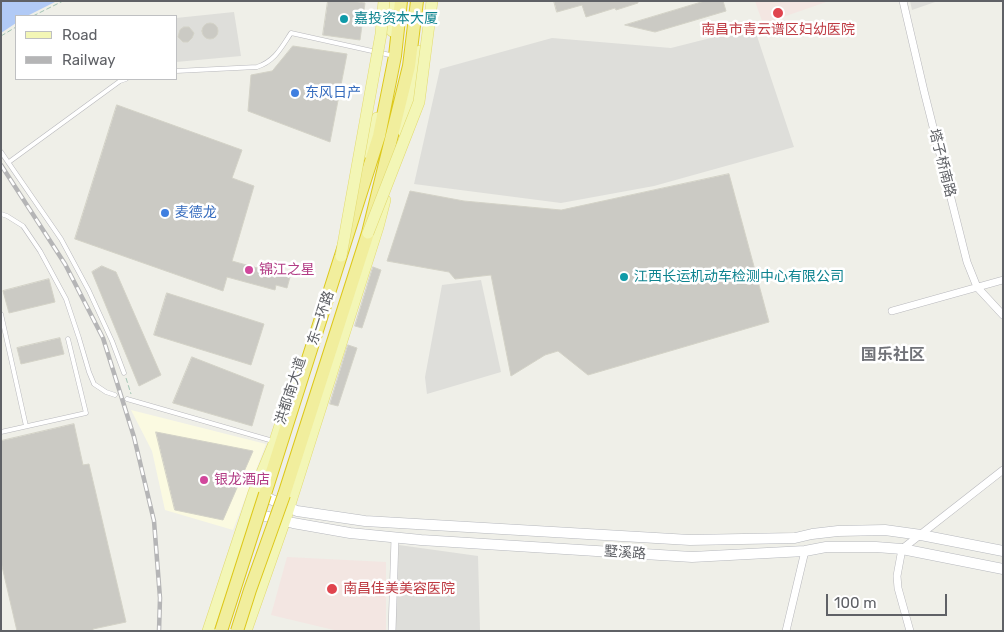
<!DOCTYPE html>
<html>
<head>
<meta charset="utf-8">
<style>
	body { margin:0 }
	#map { position:relative; width:1004px; height:632px; overflow:hidden; background:#efefe8; font-family:Rubik,sans-serif }
	canvas { display:block }
	.frame { position:absolute; inset:0; border:2px solid #5f6166; pointer-events:none }
	.legend { position:absolute; left:15px; top:15px; width:162px; height:65px; box-sizing:border-box; background:#fff; border:1px solid #bfc0c2; margin:0; padding:6px 9px; list-style:none; font-size:15px; color:#5f6166 }
	.legend li { display:flex; align-items:center; gap:10px; height:25px }
	.legend b { width:25px; border:1px solid #bfc0c2 }
	.scale { position:absolute; left:826px; top:594px; width:121px; height:22px; box-sizing:border-box; border:2px solid #5f6166; border-top:0; padding-left:6px; font-size:15px; line-height:18px; white-space:nowrap; color:#5f6166; -webkit-text-stroke:4px #fff; paint-order:stroke }
</style>
</head>
<body>
<div id="map">
<canvas width="1004" height="632"></canvas>
<div class="frame"></div>
<ul class="legend">
<li><b style="height:6px;background:#f3f6b6"></b>Road</li>
<li><b style="height:6px;background:#b5b5b6"></b>Railway</li>
</ul>
<div class="scale">100 m</div>
</div>
<script>
const g = document.querySelector('canvas').getContext('2d');
g.lineJoin = 'round';
function fillPath(path, color) { g.fillStyle = color; g.fill(path, 'evenodd'); }
function strokePath(path, color, width, dash) { g.strokeStyle = color; g.lineWidth = width; g.lineCap = dash ? 'butt' : 'round'; g.setLineDash(dash || []); g.stroke(path); }
function write(font, color, halo, rows, align = 'center') {
  g.font = font + ' Rubik,"Noto Sans SC",sans-serif'; g.lineWidth = 5; g.setLineDash([]); g.textBaseline = 'middle'; g.strokeStyle = halo; g.fillStyle = color; for (const [text, x, y, turn = 0] of rows) {
    g.save(); g.translate(x, y); g.rotate((+turn || 0) * Math.PI / 180); g.textAlign = isNaN(turn) ? turn : align; if (halo) g.strokeText(text, 0, 0); g.fillText(text, 0, 0); g.restore();
  }
}
fillPath(new Path2D(`
	M131,410l135,34 -33,86 -68,-20 -13,-59z`), '#fbfae1');
fillPath(new Path2D(`
	M910,1h28l-26,9z
	M234,12l7,44 -65,6v-44z
	M754,27l40,120 -140,39 -93,17 -147,-19 26,-115 112,-31 119,10z
	M481,280l20,92 -74,22 -2,-17 17,-92z
	M399,545l79,11 2,74 -85,1z`), '#dededa');
fillPath(new Path2D(`
	M755,1h74l-66,23z
	M287,557l99,5v69h-48l-67,-16z`), '#f3e6e2');
fillPath(new Path2D(`
	M3,1h54l-30,15h-11v7l-15,10v-30z`), '#b1caf6');
const building = new Path2D(`
	M328,1h23l14,2 -5,37 -37,-5z
	M554,1h84v2l-22,7 -1,-2 -29,9 -4,-12 -25,7z
	M705,1h18l3,10 -71,21 -30,-7z
	M202 31a8 8 0 1 1 16 0a8 8 0 1 1-16 0Z
	M184,27h5l5,6 -2,5 -4,4h-5l-5,-5 2,-7z
	M293,46l54,8 -17,88 -82,-31 3,-36 21,-4z
	M117,105l125,45 -10,28 22,8 -22,75 58,16 -3,11 -11,-3 -1,5 -48,-13 -4,14 -148,-52z
	M729,174l40,148 -181,53 -30,-24 -13,4 -34,21 -20,-101 -36,4 -6,-7 -62,-11 23,-70 54,10 97,9z
	M102,266l14,6 45,103 -22,11 -47,-114z
	M373,267l8,3 -19,58 -7,-2z
	M49,279l6,23 -46,11 -6,-22z
	M167,293l97,31 -13,41 -97,-30z
	M60,338l4,16 -43,10 -4,-16z
	M348,345l9,3 -19,58 -8,-2z
	M192,357l72,28 -12,41 -79,-23z
	M74,424l9,41 6,-1 37,158 -33,7v2h-76l-16,-69v-121z
	M156,432l97,19 -30,69 -48,-10z`);
fillPath(building, '#cbcac4');
strokePath(building, '#d3d2c7', 1);
const lane = new Path2D(`
	M176,71l81,-4c18,-6 24,-19 34,-34l99,22
	M1,152l60,87 28,52 23,50 12,32
	M9,162l111,-81 6,-2
	M1,214l6,2 16,10 17,25 26,48 13,39 10,34 5,12 12,8 9,3
	M1,314l25,112
	M127,399l146,42
	M1,432l85,-19 -18,-74`);
const street = new Path2D(`
	M903,1l21,90 43,171 10,25 26,28
	M892,311l111,-31
	M392,631l3,-93
	M786,631l19,-80
	M910,631l-12,-43 -1,-12 5,-27 101,-79`);
const secondary = new Path2D(`
	M259,494l38,17 68,10 325,19 105,-2 17,-4 26,-3 47,-1 36,5 82,16
	M253,513l40,10 57,10 71,7 271,17 113,-6 21,-4h50l26,2 101,20`);
const primary = new Path2D(`
	M392,31l2,-30
	M403,131l5,-18 12,-62
	M368,153l9,-35
	M208,631l46,-139 21,-51 18,-56
	M246,631l39,-111 93,-293 7,-27`);
const highway = new Path2D(`
	M265,494l114,-358 16,-80 6,-55
	M284,495l84,-262 41,-167 8,-65`);
strokePath(lane, '#b8b8bc', 5);
strokePath(street, '#b8b8bc', 8);
strokePath(secondary, '#b6b8bd', 11);
strokePath(primary, '#e2da6e', 12);
strokePath(highway, '#ddc81a', 14);
strokePath(new Path2D(`
	M33,16l30,-15
	M1,36l15,-9
	M126,378l5,16`), '#a1c4b3', 1, [5, 2.5]);
strokePath(lane, '#fff', 4);
strokePath(street, '#fff', 7);
strokePath(secondary, '#fff', 10);
strokePath(primary, '#f3f6b6', 11);
strokePath(highway, '#f1ee9d', 12);
const rail = new Path2D(`
	M1,165l64,99 38,74 31,99 20,84 6,77 -1,33`);
strokePath(rail, '#b5b5b6', 4.5);
strokePath(rail, '#fff', 2.5, [8]);
const primaryBridge = new Path2D(`
	M368,233l51,-131 13,-101
	M341,256l40,-222 3,-33`);
const highwayBridge = new Path2D(`
	M221,631l44,-137
	M237,631l13,-41 34,-95`);
strokePath(primaryBridge, '#e2da6e', 12, []);
strokePath(highwayBridge, '#ddc81a', 14, []);
strokePath(primaryBridge, '#f3f6b6', 11);
strokePath(highwayBridge, '#f1ee9d', 12);
for (const [x, y, r, color] of [
	[778,13,6,"#e0444e"],
	[344,19,5,"#0f9aa8"],
	[295,93,5,"#3f7fe0"],
	[165,213,5,"#3f7fe0"],
	[249,270,5,"#d1479c"],
	[624,277,5,"#0f9aa8"],
	[204,480,5,"#d1479c"],
	[332,589,6,"#e0444e"]
]) { const dot = new Path2D(); dot.arc(x, y, r, 0, 2 * Math.PI); g.fillStyle = color; g.fill(dot); strokePath(dot, '#fff', 2); }
write('14px', '#0d838f', '#fff', [
	["嘉投资本大厦",354,19],
	["江西长运机动车检测中心有限公司",634,277]
], 'left');
write('14px', '#be3a42', '#fff', [
	["南昌市青云谱区妇幼医院",778,30],
	["南昌佳美美容医院",343,589,"left"]
]);
write('14px', '#366cbe', '#fff', [
	["东风日产",305,93],
	["麦德龙",175,213]
], 'left');
write('14px', '#5f6166', '#fff', [
	["塔子桥南路",942,163,76],
	["东一环路",321,318,-72],
	["洪都南大道",291,391,-72],
	["墅溪路",625,553,4]
]);
write('14px', '#b23c85', '#fff', [
	["锦江之星",259,270],
	["银龙酒店",214,480]
], 'left');
write('bold 16px', '#707278', '#fff', [
	["国乐社区",893,355]
]);
</script>
</body>
</html>
